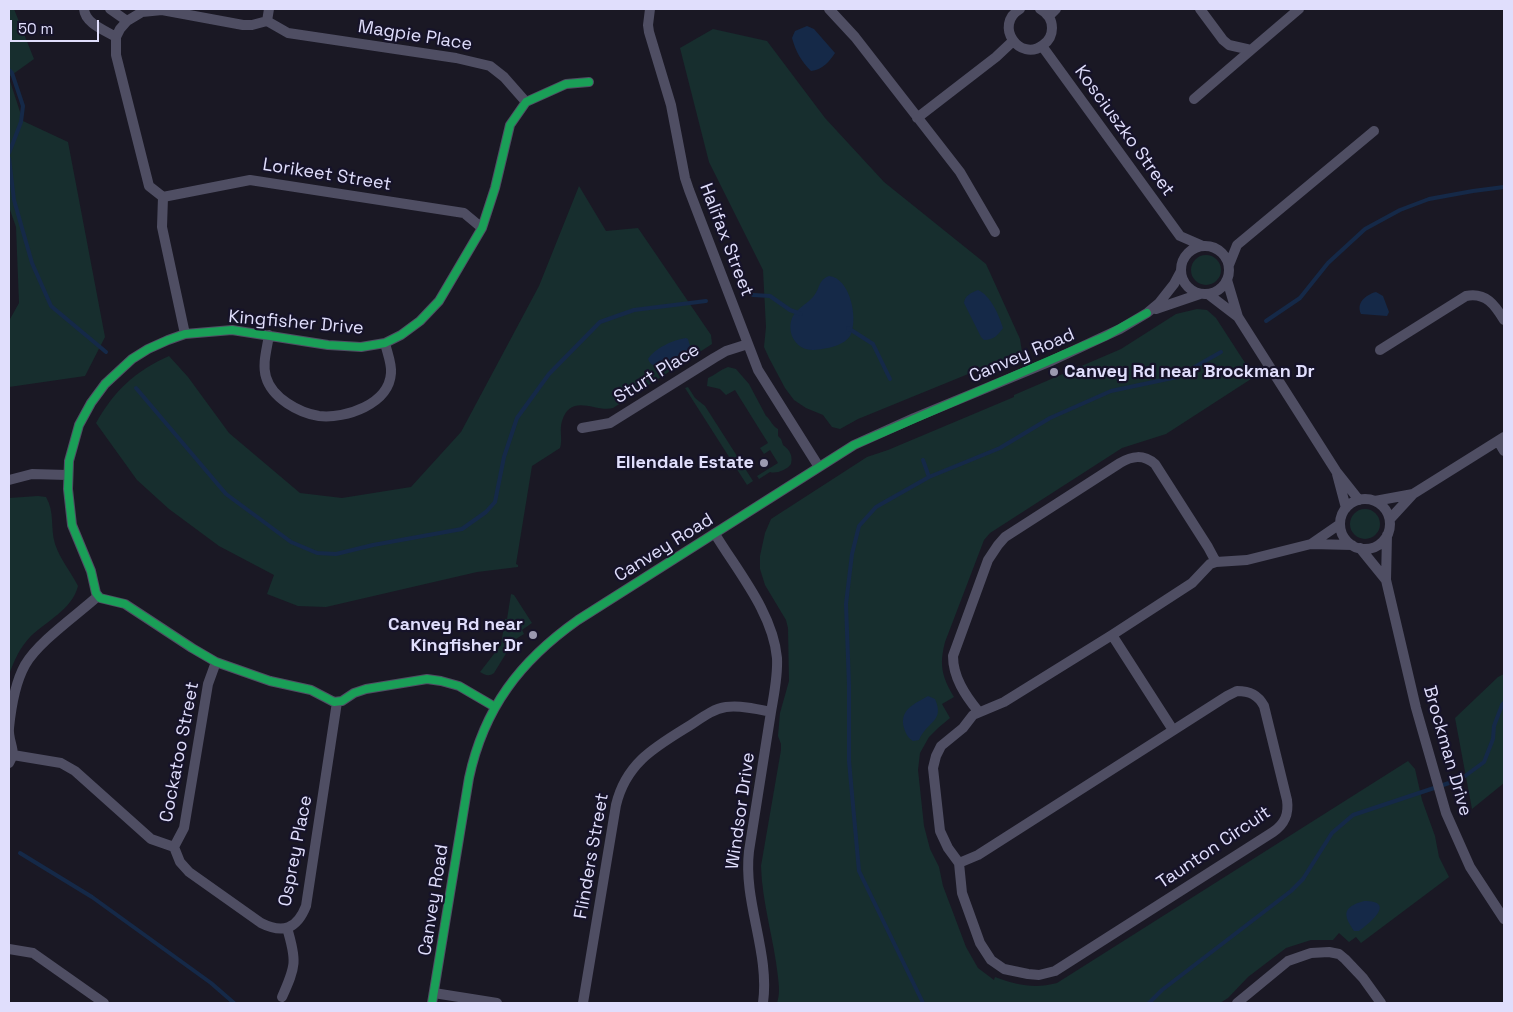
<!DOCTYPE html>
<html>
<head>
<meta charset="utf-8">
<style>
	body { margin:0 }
	#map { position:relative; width:1513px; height:1012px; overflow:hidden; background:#1a1824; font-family:"Space Grotesk",sans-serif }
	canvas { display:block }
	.frame { position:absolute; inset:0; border:10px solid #e0defc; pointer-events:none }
	.scale { position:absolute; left:10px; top:20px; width:89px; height:22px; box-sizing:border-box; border:2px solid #e0defc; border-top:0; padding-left:6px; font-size:15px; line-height:18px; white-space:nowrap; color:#e0defc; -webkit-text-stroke:4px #161329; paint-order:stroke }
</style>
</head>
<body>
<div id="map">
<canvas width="1513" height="1012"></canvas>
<div class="frame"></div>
<div class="scale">50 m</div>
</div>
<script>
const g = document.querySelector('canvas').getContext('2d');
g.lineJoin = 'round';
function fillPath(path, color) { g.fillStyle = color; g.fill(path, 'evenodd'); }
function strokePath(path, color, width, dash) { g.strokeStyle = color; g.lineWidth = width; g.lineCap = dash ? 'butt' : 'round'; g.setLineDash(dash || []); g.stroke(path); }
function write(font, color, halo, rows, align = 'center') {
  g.font = font + ' "Space Grotesk",sans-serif'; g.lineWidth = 4.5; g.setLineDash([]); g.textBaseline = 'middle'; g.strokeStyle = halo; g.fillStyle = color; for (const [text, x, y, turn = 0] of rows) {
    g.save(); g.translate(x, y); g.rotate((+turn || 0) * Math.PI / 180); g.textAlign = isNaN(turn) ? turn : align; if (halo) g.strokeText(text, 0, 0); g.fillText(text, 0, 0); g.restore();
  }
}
fillPath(new Path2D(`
	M9,9h5l20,50 -25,18z
	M713,29l54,12 58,77 59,64 102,82 34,75 2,13 -164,67 -18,10 -8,-2 -9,-12 -17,-7 -12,-8 -9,-12 -16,-30 -5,-11 2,-20 -3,-57 -54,-108 -29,-114z
	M9,78l14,43 45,21 37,195 -20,39 -76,11v-66l10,-18 -3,-76 -7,-20z
	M579,186l27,45 32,-3 73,107 1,9 -99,64c-17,5 -42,-16 -51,13 -3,9 1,18 -2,27l-28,18 -16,98 2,1v2l-41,5 -151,35 -28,-1 -31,-12 7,-19 -55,-29 -50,-37 -32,-29 -41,-57c19,-33 38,-51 73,-67l19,21 41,56 71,60 42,5 69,-11 50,-55 78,-146z
	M1191 270a15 15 0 1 1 30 0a15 15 0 1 1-30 0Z
	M1197,309l10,1 9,8 33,51 2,10 -85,55 -44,14 -132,85 -6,7 -39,102c-6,23 -3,35 9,55l-12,7 8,14 -12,10 -9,9 -9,16 -2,17 6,56 6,23 9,18 4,19 23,61 12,21 16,12 1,-3c22,8 39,12 62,6l351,-222 7,8 7,31 13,36 4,21 10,20 -88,66 -5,-6 -7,5 -10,-9 -6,7h-22l-25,8 -38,29 -20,21 -8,5h-443c3,-9 2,-17 1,-26 -4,-38 -16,-74 -17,-111l20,-116v-6l-3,-8 2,-23 9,-32 -1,-53 -2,-8 -21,-35 -5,-16v-13l5,-23 6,-14 96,-62 21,-7 126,-53v-2l107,-46 55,-35z
	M728,367l8,2 13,15 17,32c5,4 6,10 12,13v7l3,3 2,6c7,5 10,11 8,19 -4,6 -15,10 -21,8l-11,7 -2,-3 21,-13 -8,-13 -6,4 -4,-6 8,-5 -33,-53 -9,5 -6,-6 -13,-3 1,-8c7,-3 12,-8 20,-11z
	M688,387l7,11 10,8 48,75 -6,4 -62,-97z
	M38,496l8,1c9,15 4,31 9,47 5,15 16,28 23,42 -6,24 -32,35 -48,51 -11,12 -16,24 -21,38v-177z
	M1350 524a15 15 0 1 1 30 0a15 15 0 1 1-30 0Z
	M511,594l3,1 18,28 -10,7 2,4 -13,8 -1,5 -16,26c-5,4 -9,2 -14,-1l21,-27 4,-26h2z
	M1504,674v109l-32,26 -17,-91 43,-41z`), '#172e2e');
fillPath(new Path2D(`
	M807,26l7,3 21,24c-5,8 -13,17 -24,18 -10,-10 -15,-19 -19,-33l3,-7z
	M829,276c21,2 29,41 22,58 -5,12 -26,15 -37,16 -17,1 -28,-16 -22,-32 4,-9 15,-14 21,-21 7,-8 5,-17 16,-21z
	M978,290c13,6 21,25 25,38 -5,7 -9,12 -19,12l-3,-3 -17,-34c1,-8 7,-10 14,-13z
	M1376,292l7,4 6,16 -2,4 -26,-2c-5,-11 4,-19 15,-22z
	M686,338l2,1 2,7 -3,5 -29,15c-5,0 -8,-2 -10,-7 7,-11 25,-19 38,-21z
	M928,696l7,3c10,23 -8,22 -16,41l-6,1c-5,-3 -7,-7 -9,-13 -5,-18 10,-24 24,-32z
	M1364,901c33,0 6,22 -5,30h-5c-11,-16 -12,-24 10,-30z`), '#152948');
strokePath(new Path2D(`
	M9,70l3,3 11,33 -2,16 -12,31
	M9,158l5,42 18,63 19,43 55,46
	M753,295l17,1 20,14 11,4
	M1266,321l34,-23 28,-35 37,-34 35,-19 29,-11 44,-8 31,-4
	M848,328l25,16 17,35
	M136,388l90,106 65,48 26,11 19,1 37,-9 89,-16 24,-17 9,-10 9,-45 13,-39 32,-44 51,-52 34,-12 72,-9
	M923,460l6,17 -53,30 -17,19 -7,28 -6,50 3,81v76l10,110 64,132
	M929,477l71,-29 50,-30 61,-27 66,-14 44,-25
	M20,853l72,44 119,86 23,20
	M1149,1003l13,-13 129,-99 12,-12 29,-46 21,-18 108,-36 23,-17 9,-23 1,-13 8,-21 2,-2`), '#152948', 4);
strokePath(new Path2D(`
	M84,9c1,14 20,21 32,28
	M110,9l17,12
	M650,9l-2,16 1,7 22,73 14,73 4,12 69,180 61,97
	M829,9l26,28 105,135 35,60
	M1020,9c-27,16 0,54 23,36 6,-4 9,-10 9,-17 0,-9 -5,-15 -12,-19
	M1200,9l23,31 6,5 22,5 48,-41
	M1049,16l7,-7
	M267,21l2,-12
	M1042,46l138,190 23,10
	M1194,99l57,-49
	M917,118l79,-61 17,-16
	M163,197l87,-17 214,33 18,15
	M1181 270a24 24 0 1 1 48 0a24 24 0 1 1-48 0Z
	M1229,265l8,-20 137,-114
	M1227,280l11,37 98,154 23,29
	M1208,294l30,23
	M1156,309l44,-15
	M185,334l-23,-107 1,-30 -14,-11 -33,-131v-18l4,-8 7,-8 15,-9 20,-2 81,15h9l15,-4 21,12 168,25 34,8 14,11 22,25
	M269,335c-2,14 -7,29 -3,42 6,21 33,36 53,39 27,3 70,-12 72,-43 1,-9 -4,-21 -6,-30
	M1380,350l86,-54c20,-4 29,9 38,24
	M582,428l28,-5 104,-65 12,-7 22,-7
	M1498,441l6,10
	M1337,474l9,34
	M9,480l23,-6 35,1
	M1340 524a25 25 0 1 1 50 0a25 25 0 1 1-50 0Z
	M1375,501l38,-7
	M1390,519l23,-25 91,-57
	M1387,535l-1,45 30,128 30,105 24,54 34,52
	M1311,544l29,-20
	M1360,548l26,32
	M1112,635l61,95
	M1237,691c13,0 21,4 27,15l23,94c2,14 -2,24 -14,32l-218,139 -16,4 -11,-1 -24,-5 -13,-9 -11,-17 -18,-50 -3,-30 19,-8 249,-159z
	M495,707l-36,-21 -18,-5 -14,-2 -61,10 -12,4 -12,8 -8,1 -23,-12 -41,-9 -54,-19 -24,-14 -67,-44 -25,-6 -4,-5 -5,-22 -19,-46 -4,-36 1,-28 10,-36 12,-22 14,-19 27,-25 16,-10 20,-9 17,-6 47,-4 96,15 33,2 24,-4 16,-8 19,-14 19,-20 43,-73 13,-40 15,-63 16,-23 40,-18 23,-2
	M978,711c-13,-16 -25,-34 -25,-55l35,-96 10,-15 7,-8 115,-74c12,-7 23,-9 35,1l53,83 8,15
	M13,755l48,8 14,8 76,68 23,8 6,15 9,10 72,51c22,11 36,6 45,-17l31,-204
	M9,763l4,-8c0,-9 -5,-17 -4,-27 2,-20 6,-45 16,-63 13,-23 52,-50 73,-69
	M174,847l10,-19 24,-144 8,-22
	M959,863l-11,-15 -8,-17 -7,-63 3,-12 5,-10 22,-18 10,-13 31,-13 108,-67 80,-52 18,-19 6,-2 31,-2 64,-16 41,1
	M9,949l24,4 71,50
	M434,993l63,10
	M282,997c14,-31 15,-36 5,-69
	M432,1003l37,-225c15,-70 51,-117 109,-158l276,-175 60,-27 135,-56 71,-33 27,-16 12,-10 15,-19 7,-13
	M583,1003l33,-198c10,-42 39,-58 73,-79 11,-7 23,-17 37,-19 15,-2 31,2 45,5 3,-18 7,-36 6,-54 -4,-45 -39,-86 -62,-124
	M763,1003c7,-51 -20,-101 -14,-152l22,-139
	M1237,1003l51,-42 23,-8 18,-1 10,2 6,5 18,19 18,25`), '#4f4e63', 10);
strokePath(new Path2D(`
	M495,707l-36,-21 -18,-5 -14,-2 -61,10 -12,4 -12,8 -8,1 -23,-12 -41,-9 -54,-19 -24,-14 -67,-44 -25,-6 -4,-5 -5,-22 -19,-46 -4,-36 1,-28 10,-36 12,-22 14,-19 27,-25 16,-10 20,-9 17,-6 47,-4 96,15 33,2 24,-4 16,-8 19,-14 19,-20 43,-73 13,-40 15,-63 16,-23 40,-18 23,-2
	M432,1003l37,-225c15,-70 51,-117 109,-158l276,-175 252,-109 41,-23`), '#1a9f57', 8);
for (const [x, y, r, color] of [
	[1054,372,5,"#9b99b0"],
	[764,463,5,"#9b99b0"],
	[533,635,5,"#9b99b0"]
]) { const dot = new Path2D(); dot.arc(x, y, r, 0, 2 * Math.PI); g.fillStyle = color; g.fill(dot); strokePath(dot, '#161329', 2); }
write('18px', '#e0defc', '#161329', [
	["Magpie Place",415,36,9],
	["Kosciuszko Street",1124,131,54],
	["Lorikeet Street",327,175,9],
	["Halifax Street",726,240,69],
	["Kingfisher Drive",296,323,5],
	["Canvey Road",1022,356,-23],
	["Sturt Place",657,374,-32],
	["Canvey Road",664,548,-32],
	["Brockman Drive",1447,751,74],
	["Cockatoo Street",180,752,-79],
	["Windsor Drive",741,811,-82],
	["Taunton Circuit",1214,848,-34],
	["Osprey Place",296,851,-79],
	["Flinders Street",592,856,-80],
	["Canvey Road",434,900,-81]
]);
write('bold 18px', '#e0defc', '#161329', [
	["Canvey Rd near Brockman Dr",1064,372,"left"],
	["Ellendale Estate",754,463],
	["Canvey Rd near",523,625],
	["Kingfisher Dr",523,646]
], 'right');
</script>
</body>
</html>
